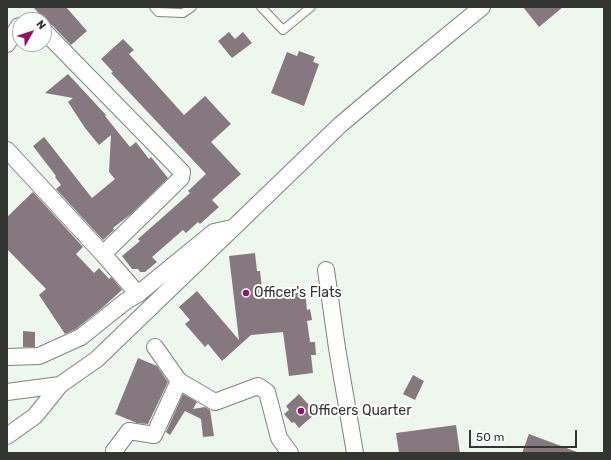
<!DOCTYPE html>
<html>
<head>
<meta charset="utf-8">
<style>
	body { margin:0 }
	#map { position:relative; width:611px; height:460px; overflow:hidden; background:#eef7ed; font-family:Rubik,sans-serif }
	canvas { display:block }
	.frame { position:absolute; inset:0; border:8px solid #323531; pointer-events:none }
	.north { position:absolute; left:12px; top:12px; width:40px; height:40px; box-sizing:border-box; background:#fff; border:1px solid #adaead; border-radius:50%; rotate:51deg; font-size:11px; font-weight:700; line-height:16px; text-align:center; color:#323531 }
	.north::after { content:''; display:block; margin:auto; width:14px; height:18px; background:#94116b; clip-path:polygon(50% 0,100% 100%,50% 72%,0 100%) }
	.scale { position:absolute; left:469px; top:430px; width:108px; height:18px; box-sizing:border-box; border:2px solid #323531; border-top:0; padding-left:5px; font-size:12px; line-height:14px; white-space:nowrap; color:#323531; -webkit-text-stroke:3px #fff; paint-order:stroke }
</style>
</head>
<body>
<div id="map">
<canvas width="611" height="460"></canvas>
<div class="frame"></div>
<div class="north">N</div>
<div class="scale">50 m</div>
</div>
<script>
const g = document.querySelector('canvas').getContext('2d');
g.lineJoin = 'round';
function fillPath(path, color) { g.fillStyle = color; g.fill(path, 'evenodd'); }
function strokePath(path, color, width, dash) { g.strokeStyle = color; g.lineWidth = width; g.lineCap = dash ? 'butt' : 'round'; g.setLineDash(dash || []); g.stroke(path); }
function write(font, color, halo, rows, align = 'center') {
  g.font = font + ' Rubik,sans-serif'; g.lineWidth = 4; g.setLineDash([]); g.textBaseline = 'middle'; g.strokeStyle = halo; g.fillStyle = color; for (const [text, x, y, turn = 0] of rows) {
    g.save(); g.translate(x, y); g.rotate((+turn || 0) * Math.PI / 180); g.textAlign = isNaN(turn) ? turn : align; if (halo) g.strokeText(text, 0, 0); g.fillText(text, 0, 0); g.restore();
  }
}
fillPath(new Path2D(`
	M33,7h33l21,24 -16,14 -18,-19 -5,-3z
	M523,7h40l-24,20z
	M229,32l6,7 8,-7 9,11 -20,15 -14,-17z
	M123,39l11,11 -5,4 55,61 21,-19 26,28 -20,18 30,32 -29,26 7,7 -19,17 -2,-2 -12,11 -3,-3 -31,27 5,5 -12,10h-5l-2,-3h-6l-10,-13 18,-15 -2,-2 52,-46 -2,-2 18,-17 -95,-101 2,-1 -12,-13z
	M299,51l16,6 -2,5 6,2 -15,42 -33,-13 16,-41 10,4z
	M68,74l38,41 -1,1 25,31 6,-5 13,17 2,-2 17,21 -37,36 -18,14 1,2 -11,10 -47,-51 5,-4 -6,-8 1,-1 -23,-30 11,-9 48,61 23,-19 -6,-7 2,-37 -12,10 -14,-17 -17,-26 5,-4 -28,-5z
	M33,192l50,55 -7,7 18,19 5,-5 10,11 2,-2 11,13 -20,18 -26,21 -11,5 -26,-39 7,-6 -39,-40v-32z
	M255,253l2,18h3l3,26 42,-5 2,18 3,-1 2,11 -5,1 3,21h5l1,13h-5l2,18 -24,3 -6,-44 -32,3 -29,26 -14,-17 -3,3 -20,-23 5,-4 -11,-13 18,-16 42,49 -10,-84z
	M23,331l12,1v15h-12z
	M138,358l19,8 11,16 -20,42 -11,-1 -22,-9z
	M413,375l11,6 -9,19 -12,-6z
	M183,394l14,8 -4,7 12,-2 5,3 4,26 -11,1 -2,-18 -16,-8 -15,24 -4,-3z
	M299,394l17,19 -17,15 -5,-6 -2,1 -8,-9 5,-4 -3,-4z
	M456,425l4,28h-61l-3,-20z
	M529,434l48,18 -1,1h-54z`), '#85797f');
const lane = new Path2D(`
	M154,7l4,5 25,1 9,-6
	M261,7l22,23 28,-23`);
const street = new Path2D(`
	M44,32l2,1 136,139 -1,6 -78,76
	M7,44l12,-18 1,1
	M7,150l96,104 35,40
	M326,270l11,78 18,105
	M155,347l24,34 36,21 43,-16 9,6 12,46 11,15
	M7,357l32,-1 42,-19 45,-36 12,-7 76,-62 18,-4
	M7,392l53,-7
	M7,436l28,-20 25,-31 37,-26 243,-234 64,-54 78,-64
	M116,453l-2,-2 15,-20 25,4 25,-54`);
strokePath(lane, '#7c847b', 10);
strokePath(street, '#7c847b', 18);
strokePath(lane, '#fff', 8);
strokePath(street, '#fff', 16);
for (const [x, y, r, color] of [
	[246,293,4,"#94116b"],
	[301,411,4,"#94116b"]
]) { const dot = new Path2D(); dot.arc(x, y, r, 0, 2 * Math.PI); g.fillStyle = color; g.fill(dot); strokePath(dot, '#fff', 1.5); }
write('14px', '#323531', '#fff', [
	["Officer's Flats",254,293],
	["Officers Quarter",309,411]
], 'left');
</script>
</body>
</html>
